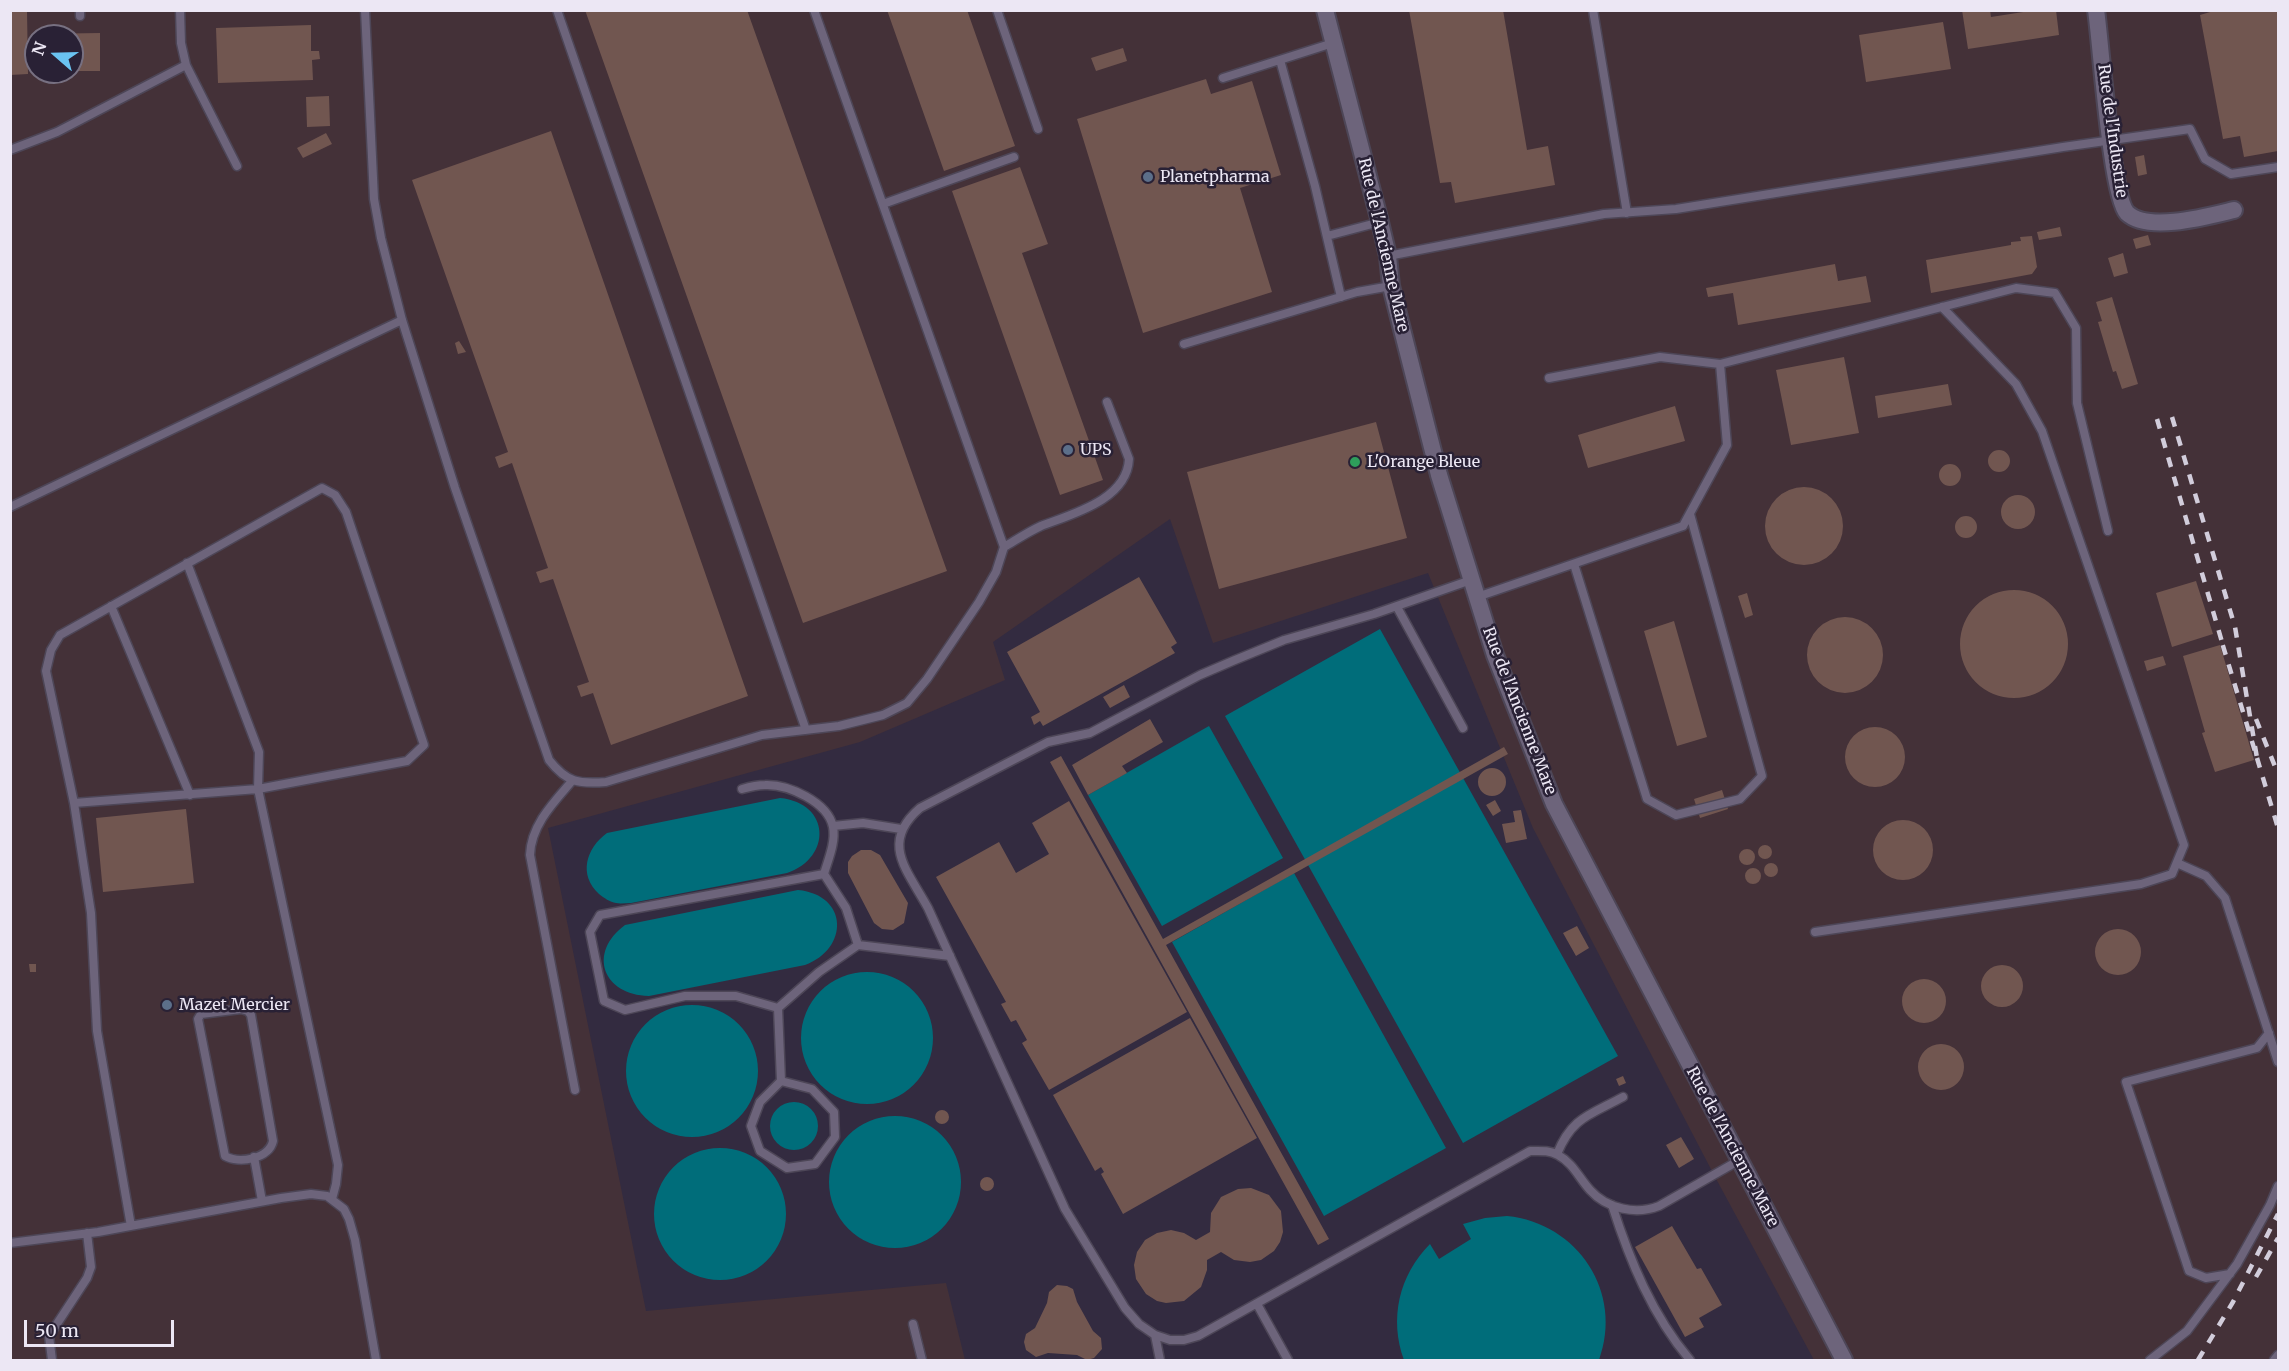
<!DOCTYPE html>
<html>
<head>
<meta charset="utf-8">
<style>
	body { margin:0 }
	#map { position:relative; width:2289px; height:1371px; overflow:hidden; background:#332b40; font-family:Merriweather,serif }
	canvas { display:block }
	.frame { position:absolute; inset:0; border:12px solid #ece7f4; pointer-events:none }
	.north { position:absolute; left:24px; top:24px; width:60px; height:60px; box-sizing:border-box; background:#292135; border:2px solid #777081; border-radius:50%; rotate:290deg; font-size:16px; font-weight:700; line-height:24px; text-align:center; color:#ece7f4 }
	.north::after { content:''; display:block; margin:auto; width:21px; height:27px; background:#6ac3f1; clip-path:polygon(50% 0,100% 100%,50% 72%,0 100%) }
	.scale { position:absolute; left:24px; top:1320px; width:150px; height:27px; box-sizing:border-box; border:3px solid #ece7f4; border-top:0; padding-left:8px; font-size:18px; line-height:21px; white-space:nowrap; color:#ece7f4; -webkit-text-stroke:4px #292135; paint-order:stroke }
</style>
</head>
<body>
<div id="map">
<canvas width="2289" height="1371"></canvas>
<div class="frame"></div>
<div class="north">N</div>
<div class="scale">50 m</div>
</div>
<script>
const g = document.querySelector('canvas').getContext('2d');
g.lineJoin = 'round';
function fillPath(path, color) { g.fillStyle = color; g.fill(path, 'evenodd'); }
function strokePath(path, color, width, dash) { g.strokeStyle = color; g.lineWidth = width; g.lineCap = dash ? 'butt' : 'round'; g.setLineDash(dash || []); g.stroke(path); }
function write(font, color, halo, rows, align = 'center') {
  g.font = font + ' Merriweather,serif'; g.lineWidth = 5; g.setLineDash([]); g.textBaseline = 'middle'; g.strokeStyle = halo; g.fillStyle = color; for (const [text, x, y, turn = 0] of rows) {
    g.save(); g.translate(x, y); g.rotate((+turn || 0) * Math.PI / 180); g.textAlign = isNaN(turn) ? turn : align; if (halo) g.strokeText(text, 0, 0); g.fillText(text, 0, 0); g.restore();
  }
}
fillPath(new Path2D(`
	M10,11h2268v1349h-464l-100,-185 -181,-347 -105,-255 -215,70 -43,-124 -177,123 12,38 -145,62 -312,86 98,483 300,-28 19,77h-954zM36,36h36v36h-36z`), '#443138');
fillPath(new Path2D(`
	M1380,629l238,427 -155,87 -238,-427z
	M1209,726l74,132 -121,68 -74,-131z
	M780,798c51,5 52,60 7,75l-156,30c-5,0 -11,1 -15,0 -6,-1 -12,-5 -17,-9 -21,-19 -13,-46 8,-61z
	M1294,873l152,275 -122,68 -152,-274z
	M798,890c51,5 51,59 7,75l-156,31c-46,-1 -62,-43 -24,-71z
	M801 1038a66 66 0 1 1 132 0a66 66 0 1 1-132 0Z
	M626 1071a66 66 0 1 1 132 0a66 66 0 1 1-132 0Z
	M770 1126a24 24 0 1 1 48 0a24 24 0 1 1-48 0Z
	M829 1182a66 66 0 1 1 132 0a66 66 0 1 1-132 0Z
	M654 1214a66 66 0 1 1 132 0a66 66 0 1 1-132 0Z
	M1507,1216c71,7 117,77 92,144h-195c-15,-41 -5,-85 26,-116l9,15 32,-20 -8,-15 22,-6z`), '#006d7a');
fillPath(new Path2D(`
	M10,10h17l1,64 -18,1z
	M585,10h162l200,561 -144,52z
	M887,10h80l48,136 -71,25z
	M1409,10h94l24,140 21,-4 7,39 -100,18 -4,-21 -11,1z
	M1962,10h28l1,7 45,-7h20l3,25 -91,14z
	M2217,10h61v141l-34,6 -4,-21 -17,3 -23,-124z
	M1943,22l8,47 -85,13 -7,-47z
	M311,25v26h8l1,8 -8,1 1,20 -95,3 -2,-55z
	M100,33v38h-28v-35h-36v-2z
	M1123,48l4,13 -31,10 -5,-13z
	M1206,79l5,15 41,-13 29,94 -41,13 32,104 -129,41 -66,-214z
	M329,96l1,30 -23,1 -1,-30z
	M551,131l197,565 -137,49 -18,-52 -12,4 -4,-11 12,-4 -36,-103 -13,4 -4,-11 12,-4 -36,-105 -13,5 -4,-11 13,-5 -96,-272z
	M326,133l6,11 -29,14 -6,-10z
	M2144,155l3,19 -9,2 -3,-19z
	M1020,167l28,77 -26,9 81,227 -43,15 -108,-304z
	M2060,227l2,9 -23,4 -2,-8z
	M2148,235l3,10 -15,4 -3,-10z
	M2032,236l5,31 -5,7 -101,19 -5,-33 85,-15v-3l10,-1 -1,-4z
	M2123,253l5,20 -14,4 -6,-19z
	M1835,264l3,17 28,-5 5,26 -133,23 -5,-32 -25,4 -2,-9z
	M2112,297l26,87 -16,5 -6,-18 -3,1 -15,-50 4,-1 -6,-19z
	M459,341l7,11 -8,2 -3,-11z
	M1844,357l15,76 -68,12 -15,-75z
	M1948,384l4,21 -74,13 -3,-22z
	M1675,406l10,35 -97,27 -10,-33z
	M1376,422l31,116 -188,51 -32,-117z
	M1988 461a11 11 0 1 1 22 0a11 11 0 1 1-22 0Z
	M1939 475a11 11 0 1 1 22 0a11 11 0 1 1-22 0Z
	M1765 526a39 39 0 1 1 78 0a39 39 0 1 1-78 0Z
	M2001 512a17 17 0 1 1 34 0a17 17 0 1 1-34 0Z
	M1955 527a11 11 0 1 1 22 0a11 11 0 1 1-22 0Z
	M1139,577l38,66 -6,4 4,6 -132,73 -3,-5 -6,4 -3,-8 9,-5 -33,-60z
	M2196,581l17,53 -41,13 -16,-54z
	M1960 644a54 54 0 1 1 108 0a54 54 0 1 1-108 0Z
	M1747,593l6,22 -8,3 -7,-22z
	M1807 655a38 38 0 1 1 76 0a38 38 0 1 1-76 0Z
	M1674,621l33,116 -30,9 -33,-115z
	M2220,645l34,115 -39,12 -13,-39 3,-1 -22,-76z
	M2163,656l3,9 -19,6 -3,-10z
	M1124,685l6,12 -20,11 -7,-11z
	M1150,719l13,23 -41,24 5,7 -39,22 -16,-30z
	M1845 757a30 30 0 1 1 60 0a30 30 0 1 1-60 0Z
	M1504,747l4,7 -342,191 163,294 -11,6 -268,-483 11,-6 102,183z
	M1478 782a14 14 0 1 1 28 0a14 14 0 1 1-28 0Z
	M1722,790l6,19 -28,9 -6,-19z
	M1495,800l6,11 -8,5 -7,-11z
	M1069,801l118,211 -138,78 -27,-47 5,-3 -11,-20 -5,2 -10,-18 5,-2 -70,-125 63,-35 17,31 33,-19 -17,-31z
	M186,809l8,74 -91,9 -7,-74z
	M1521,810l6,29 -21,4 -4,-19 13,-2 -2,-11z
	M1873 850a30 30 0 1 1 60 0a30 30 0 1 1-60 0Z
	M1758 852a7 7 0 1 1 14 0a7 7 0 1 1-14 0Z
	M1739 857a8 8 0 1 1 16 0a8 8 0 1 1-16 0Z
	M861,850h10l9,5 28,48 -4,20 -11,7 -11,-1 -8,-6 -26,-50v-11l4,-6z
	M1764 870a7 7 0 1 1 14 0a7 7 0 1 1-14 0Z
	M1745 876a8 8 0 1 1 16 0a8 8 0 1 1-16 0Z
	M1577,926l12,22 -13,8 -13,-23z
	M2095 952a23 23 0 1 1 46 0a23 23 0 1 1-46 0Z
	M29,964h7v8h-6z
	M1981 986a21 21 0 1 1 42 0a21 21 0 1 1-42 0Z
	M1902 1001a22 22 0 1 1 44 0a22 22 0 1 1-44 0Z
	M1190,1018l67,120 -134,76 -22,-40 3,-2 -3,-5 -6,4 -42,-76z
	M1918 1067a23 23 0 1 1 46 0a23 23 0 1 1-46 0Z
	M1623,1076l3,7 -7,3 -3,-7z
	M935 1117a7 7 0 1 1 14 0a7 7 0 1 1-14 0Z
	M1681,1137l13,22 -15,9 -13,-23z
	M980 1184a7 7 0 1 1 14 0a7 7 0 1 1-14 0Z
	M1251,1188l18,7 12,16 2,21 -3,10 -6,9 -13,9 -11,2 -16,-2 -13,-8 -14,8v10l-6,17 -17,14 -18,2 -9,-2 -11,-7 -10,-15 -2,-14 3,-13 8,-12 12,-7 14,-3 13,3 12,7 14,-8 1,-19 10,-16 17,-8z
	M1672,1226l25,43 4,-1 21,37 -23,13 5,9 -19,10 -50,-90z
	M1057,1285l10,1 6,3 4,13 16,29 8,7 1,11 -8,9 -7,2 -10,-5 -29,-2 -12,4 -10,-7 -2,-8 2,-8 9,-6 12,-25 2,-11z`), '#715650');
const service = new Path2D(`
	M80,10v6
	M180,10l1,33 5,22 51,101
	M365,10l9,189 7,39 21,82 53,168 94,272c18,23 30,24 57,22l156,-47 77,-9 44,-11 24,-12 20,-24 52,-77 17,-30 8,-25c12,-7 24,-15 37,-21 31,-12 86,-26 88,-67l-22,-57
	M557,10l249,720
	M814,10l190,537
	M997,10l41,119
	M1593,10l34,203
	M1280,60l35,126 26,111
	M1223,78l110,-35
	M10,150l47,-18 129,-67
	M883,204l131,-47
	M1327,236l53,-14
	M1388,256l216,-42 72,-5 387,-62 127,-18 15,30 26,15 47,-7
	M1184,344l173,-52 34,-6
	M1720,364l296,-76 39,5 21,35 1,75 31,128
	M10,507l392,-187
	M187,563l72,189 -1,37 80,376 -2,19 -4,15
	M1574,564l73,235 29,16 64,-16 22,-23 -72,-262
	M1471,580l-97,34 -90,26 -49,20 -35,15 -110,58 -42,9 -128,66c-41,35 -12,63 8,100l137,301 60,99 14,16 16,11 15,5h14l14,-4 332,-185c10,0 19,-1 28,4 15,8 21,23 32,35 17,19 46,25 69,16l79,-45
	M1477,597l206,-71 44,-81 -7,-81 -60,-7 -111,21
	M111,606l79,189
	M1397,607l66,121
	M572,781c-18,21 -41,44 -42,74l45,235
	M742,789c7,-2 15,-4 23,-4 23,-1 63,17 68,42 3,15 -5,33 -9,47
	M74,803l-28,-132 5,-21 9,-15 262,-147 13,7 11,17 78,233 -17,16 -149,28 -184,14 17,110 6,118 34,195
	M833,826l30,-3 38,6
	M2177,863l29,13 19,22 53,164
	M1815,932l326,-48 31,-10 12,-29 -142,-414 -26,-47 -74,-77
	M778,1008l-42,-12h-51l-60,14 -21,-9 -14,-69 10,-17 224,-41 22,34 12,37
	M241,1009l7,2 3,4 22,126c-4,18 -34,23 -48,15l-27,-137 3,-5z
	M781,1081l31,8 22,23 1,25 -20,27 -28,4 -27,-17 -9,-25 9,-24 21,-21 -3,-73 41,-36 39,-27 92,11
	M1557,1154c15,-37 33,-39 66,-57
	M254,1157l8,44
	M1612,1205c18,56 40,110 78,155
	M10,1243l88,-11 183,-34 30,-4 16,2 17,13 5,10 6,21 21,120
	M2230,1274l-24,4 -17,-7 -63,-189 131,-34 12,-15
	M1257,1304l31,56
	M913,1324l9,36
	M1155,1335l5,25
	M52,1360l-3,-24 38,-58 4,-11 -4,-34
	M2150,1360l37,-29 50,-67 33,-59 8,-19
	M2274,1360l4,-5`);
const minor = new Path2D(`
	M1325,10l55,212 8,34 3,30 48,189 56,180 59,149 290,556
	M2096,10c5,33 15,186 31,203 21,20 82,3 107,-3`);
strokePath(service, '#4d4657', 11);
strokePath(minor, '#4d4657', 20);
strokePath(service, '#6d647b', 8);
strokePath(minor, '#6d647b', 16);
strokePath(new Path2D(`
	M2172,417l63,210 22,131 -37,-122
	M2157,419l65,223
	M2256,719l22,55
	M2257,758l21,70
	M2256,1277l22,-39
	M2198,1360l35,-58 45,-88`), '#d2cddb', 4.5, [10, 10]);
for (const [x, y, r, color] of [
	[1148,177,6,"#5c6f8a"],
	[1068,450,6,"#5c6f8a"],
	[1355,462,6,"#2e9e5b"],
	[167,1005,6,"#5c6f8a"]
]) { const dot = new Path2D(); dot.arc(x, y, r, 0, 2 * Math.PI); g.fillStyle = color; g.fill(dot); strokePath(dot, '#292135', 2); }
write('16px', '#ece7f4', '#292135', [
	["Rue de l'Industrie",2112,131,82],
	["Rue de l'Ancienne Mare",1383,245,77],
	["Rue de l'Ancienne Mare",1519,711,69],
	["Rue de l'Ancienne Mare",1732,1147,62]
]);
write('16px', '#ece7f4', '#292135', [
	["Planetpharma",1160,177],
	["UPS",1080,450],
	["L'Orange Bleue",1367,462],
	["Mazet Mercier",179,1005]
], 'left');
</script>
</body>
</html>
